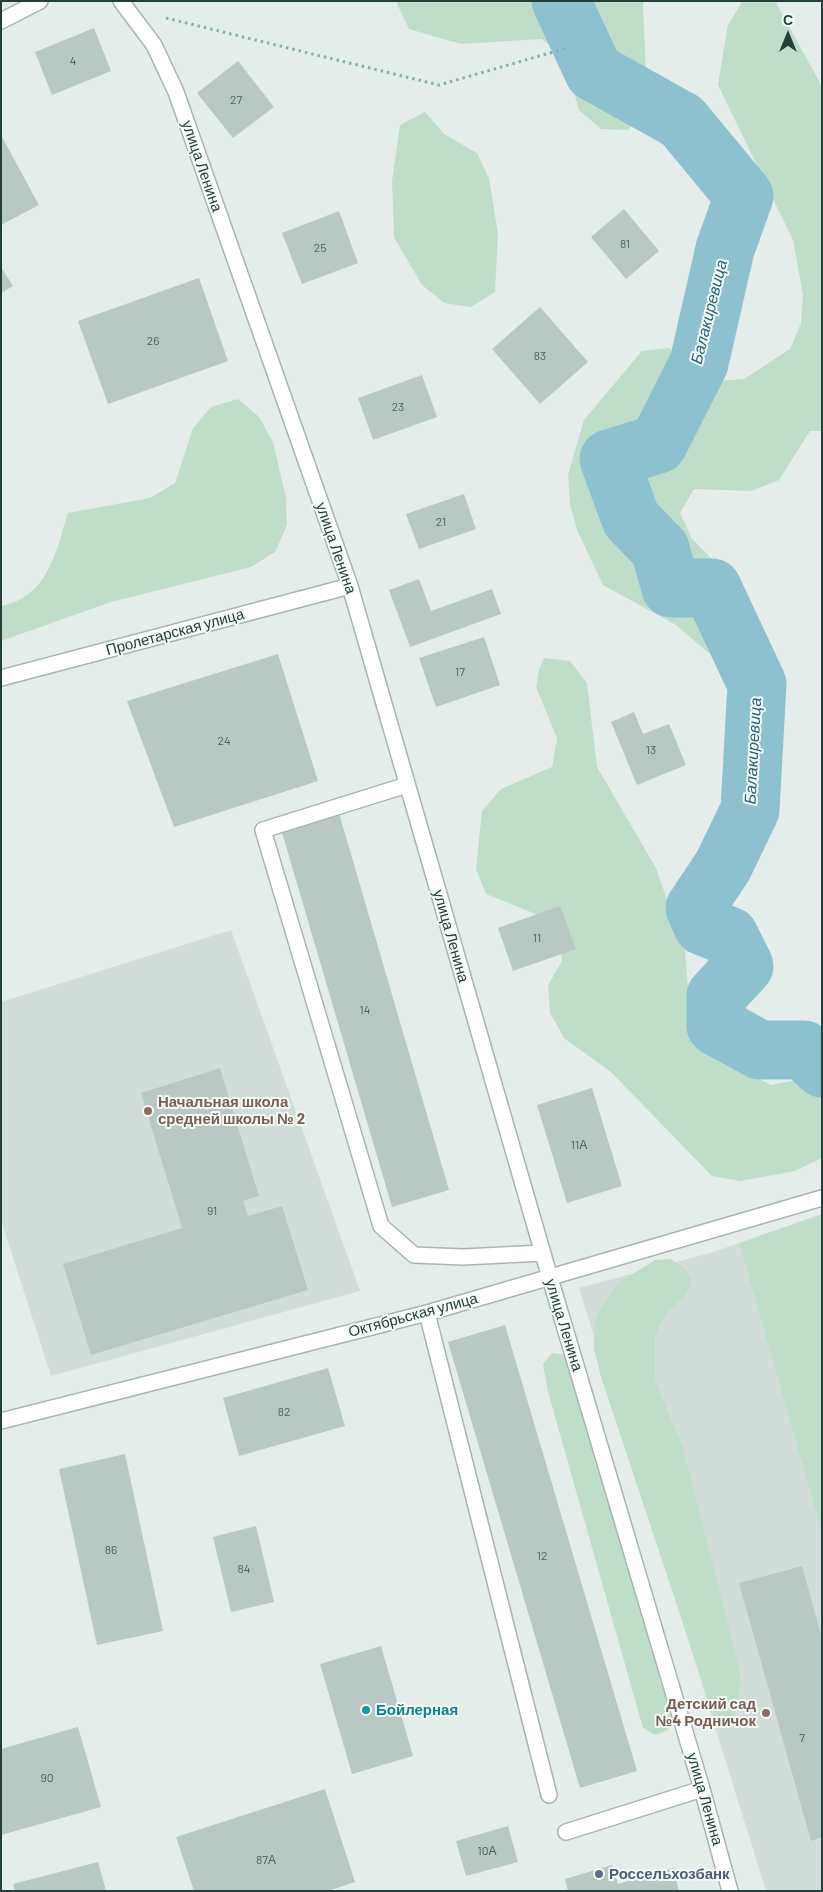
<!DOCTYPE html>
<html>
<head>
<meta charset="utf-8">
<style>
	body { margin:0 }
	#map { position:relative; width:823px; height:1892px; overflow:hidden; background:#e4edea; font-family:Barlow,sans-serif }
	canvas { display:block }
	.frame { position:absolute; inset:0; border:2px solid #243f39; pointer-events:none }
	.north { position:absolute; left:763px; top:10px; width:50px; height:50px; -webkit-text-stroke:4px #f5faf8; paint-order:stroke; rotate:0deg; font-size:14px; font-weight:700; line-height:20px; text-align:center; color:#243f39 }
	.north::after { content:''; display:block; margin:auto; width:18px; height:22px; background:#243f39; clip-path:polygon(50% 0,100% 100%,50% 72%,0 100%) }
</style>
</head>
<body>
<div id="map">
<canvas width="823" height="1892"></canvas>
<div class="frame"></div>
<div class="north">С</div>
</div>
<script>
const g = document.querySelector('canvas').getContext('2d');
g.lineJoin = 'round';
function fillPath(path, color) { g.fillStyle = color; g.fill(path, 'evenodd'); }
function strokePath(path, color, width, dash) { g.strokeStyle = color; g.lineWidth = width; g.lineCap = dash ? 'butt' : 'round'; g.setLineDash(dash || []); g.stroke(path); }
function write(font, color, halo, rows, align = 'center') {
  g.font = font + ' Barlow,sans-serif'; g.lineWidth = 4; g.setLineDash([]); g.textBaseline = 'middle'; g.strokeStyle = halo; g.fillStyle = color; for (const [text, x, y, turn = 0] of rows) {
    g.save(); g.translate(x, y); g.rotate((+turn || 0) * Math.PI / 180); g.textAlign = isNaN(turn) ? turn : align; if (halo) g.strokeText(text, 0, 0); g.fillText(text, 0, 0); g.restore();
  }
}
fillPath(new Path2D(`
	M231,930l129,361 -309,85 -50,-156v-218z
	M739,1243l83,291v357h-56l-187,-603 131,-35z`), '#d2ddd9');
fillPath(new Path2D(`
	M398,1h245l4,108 -19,21 -27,-1 -22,-19 -15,-55 -23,-16 -80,5 -52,-15 -12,-25z
	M775,1l44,80 3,10v340h-12l-31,49 -28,11 -57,-2 -14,24 12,26 22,22 32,49 -4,38 -24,13 -42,-36 -73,-40 -26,-55 -7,-26 -2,-29 16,-55 58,-69 28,-3 18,25 28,8 28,-2 46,-30 11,-26 2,-28 -10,-55 -75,-155 10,-60 14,-23z
	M425,112l19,22 33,19 12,25 9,56 -3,58 -24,15 -27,-4 -22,-18 -28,-48 -2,-56 8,-56z
	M238,399l21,18 14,25 13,56 1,27 -12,27 -24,15 -140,35 -110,39v-35c47,-9 55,-54 67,-93l82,-15 25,-15 18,-55 18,-21z
	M544,658l26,3 17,22 10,84 59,101 29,83 5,59 30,48 51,27 51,-10v83l-27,13 -55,10 -28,-5 -101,-104 -47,-34 -14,-25 -2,-28 14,-24 -4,-27 -20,-19 -52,-21 -10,-25 6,-58 19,-22 51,-22 5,-29 -21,-51 3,-18z
	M822,1214v320l-83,-291z
	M670,1259l14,8 8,12 -5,14 -20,19 -7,12 -5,13v43l28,68 57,224 -1,34 -8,12h-13l-8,-13 -109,-328 -7,-28 1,-28 6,-13 16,-24 38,-24z
	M552,1353l14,2 105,361 -3,14 -13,5 -12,-7 -95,-336 -5,-28z`), '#bedec9');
strokePath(new Path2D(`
	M561,1l33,71 88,49 62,75 -19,53 -26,114 -41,81 -49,15 22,60 29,30 11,39h41l45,96 -7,126 -27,56 -28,42 8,18 26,10 15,30 -28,30v30l44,24h44l18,18`), '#8ec1d0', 59);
fillPath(new Path2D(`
	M94,28l17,43 -59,24 -17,-43z
	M238,61l36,46 -41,31 -36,-45z
	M1,135l38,70 -38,20z
	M624,209l35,42 -33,28 -35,-42z
	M339,211l19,52 -56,21 -20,-51z
	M1,267l12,19 -12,7z
	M199,278l29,83 -120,43 -30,-83z
	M540,307l48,55 -48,42 -48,-55z
	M422,375l15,42 -64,23 -15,-42z
	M464,494l12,35 -57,20 -13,-35z
	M419,579l12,32 61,-22 9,25 -91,33 -21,-57z
	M484,637l16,48 -64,22 -17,-49z
	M278,654l40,127 -144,46 -47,-126z
	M634,712l9,22 26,-10 17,41 -49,20 -26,-63z
	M339,813l110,377 -57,17 -111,-378z
	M560,906l16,43 -63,22 -15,-43z
	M220,1068l39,128 -16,5 5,15 34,-10 26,84 -217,65 -28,-91 119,-36 -41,-135z
	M592,1088l30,98 -55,17 -30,-98z
	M505,1325l132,446 -57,17 -132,-446z
	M328,1368l17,58 -106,30 -16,-58z
	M125,1454l38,177 -66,14 -38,-176z
	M256,1526l18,76 -43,10 -18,-75z
	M802,1566l20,72v199l-11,4 -72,-258z
	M381,1646l32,110 -61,18 -32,-110z
	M78,1727l23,80 -100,28v-86z
	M325,1789l30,93 -27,9h-134l-18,-54z
	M508,1826l10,36 -52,14 -10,-35z
	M98,1862l8,29h-91l-2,-7z
	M612,1865l6,19 55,-16 6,23h-111l-3,-12z`), '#bac8c3');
const minor = new Path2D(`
	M121,1l33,44 22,47 174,494 200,692 152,511 28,102
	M1,21l39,-20
	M1,678l349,-92
	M407,785l-144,45 118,396 33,29 49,2 80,-4
	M427,1313l122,482
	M1,1421l426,-108 395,-115
	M566,1832l136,-43`);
strokePath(minor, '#a7b5b1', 18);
strokePath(new Path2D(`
	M166,18l273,67 128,-37`), '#86b0a6', 3, [2.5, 4]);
strokePath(minor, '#fff', 15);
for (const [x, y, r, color] of [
	[148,1111,5,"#8d6e63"],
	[366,1710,5,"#0f9aa8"],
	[766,1713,5,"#8d6e63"],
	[599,1874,5,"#5c6f8a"]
]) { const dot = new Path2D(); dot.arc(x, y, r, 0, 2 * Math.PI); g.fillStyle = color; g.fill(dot); strokePath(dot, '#f5faf8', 2); }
write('12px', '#4a615c', null, [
	["4",73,61],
	["27",236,100],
	["81",625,244],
	["25",320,248],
	["26",153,341],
	["83",540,356],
	["23",398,407],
	["21",441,522],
	["17",460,672],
	["24",224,741],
	["13",651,750],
	["11",537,938],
	["14",365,1010],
	["11А",579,1145],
	["91",212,1211],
	["82",284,1412],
	["86",111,1550],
	["12",542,1556],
	["84",244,1569],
	["7",802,1738],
	["90",47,1778],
	["10А",487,1851],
	["87А",266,1860]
]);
write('15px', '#243f39', '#f5faf8', [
	["улица Ленина",202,166,71],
	["улица Ленина",336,548,71],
	["Пролетарская улица",175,632,-15],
	["улица Ленина",451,936,74],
	["Октябрьская улица",413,1315,-15],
	["улица Ленина",564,1325,73],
	["улица Ленина",705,1799,74]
]);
write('bold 15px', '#785e54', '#f5faf8', [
	["Начальная школа",158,1102],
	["средней школы № 2",158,1119],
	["Детский сад",756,1704,"right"],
	["№4 Родничок",756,1721,"right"]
], 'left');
write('bold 15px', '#0d838f', '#f5faf8', [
	["Бойлерная",376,1710]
], 'left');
write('bold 15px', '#4e5e75', '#f5faf8', [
	["Россельхозбанк",609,1874]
], 'left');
write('italic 16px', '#1f6479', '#f5faf8', [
	["Балакиревица",709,312,-76],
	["Балакиревица",753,751,-87]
]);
</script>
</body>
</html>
